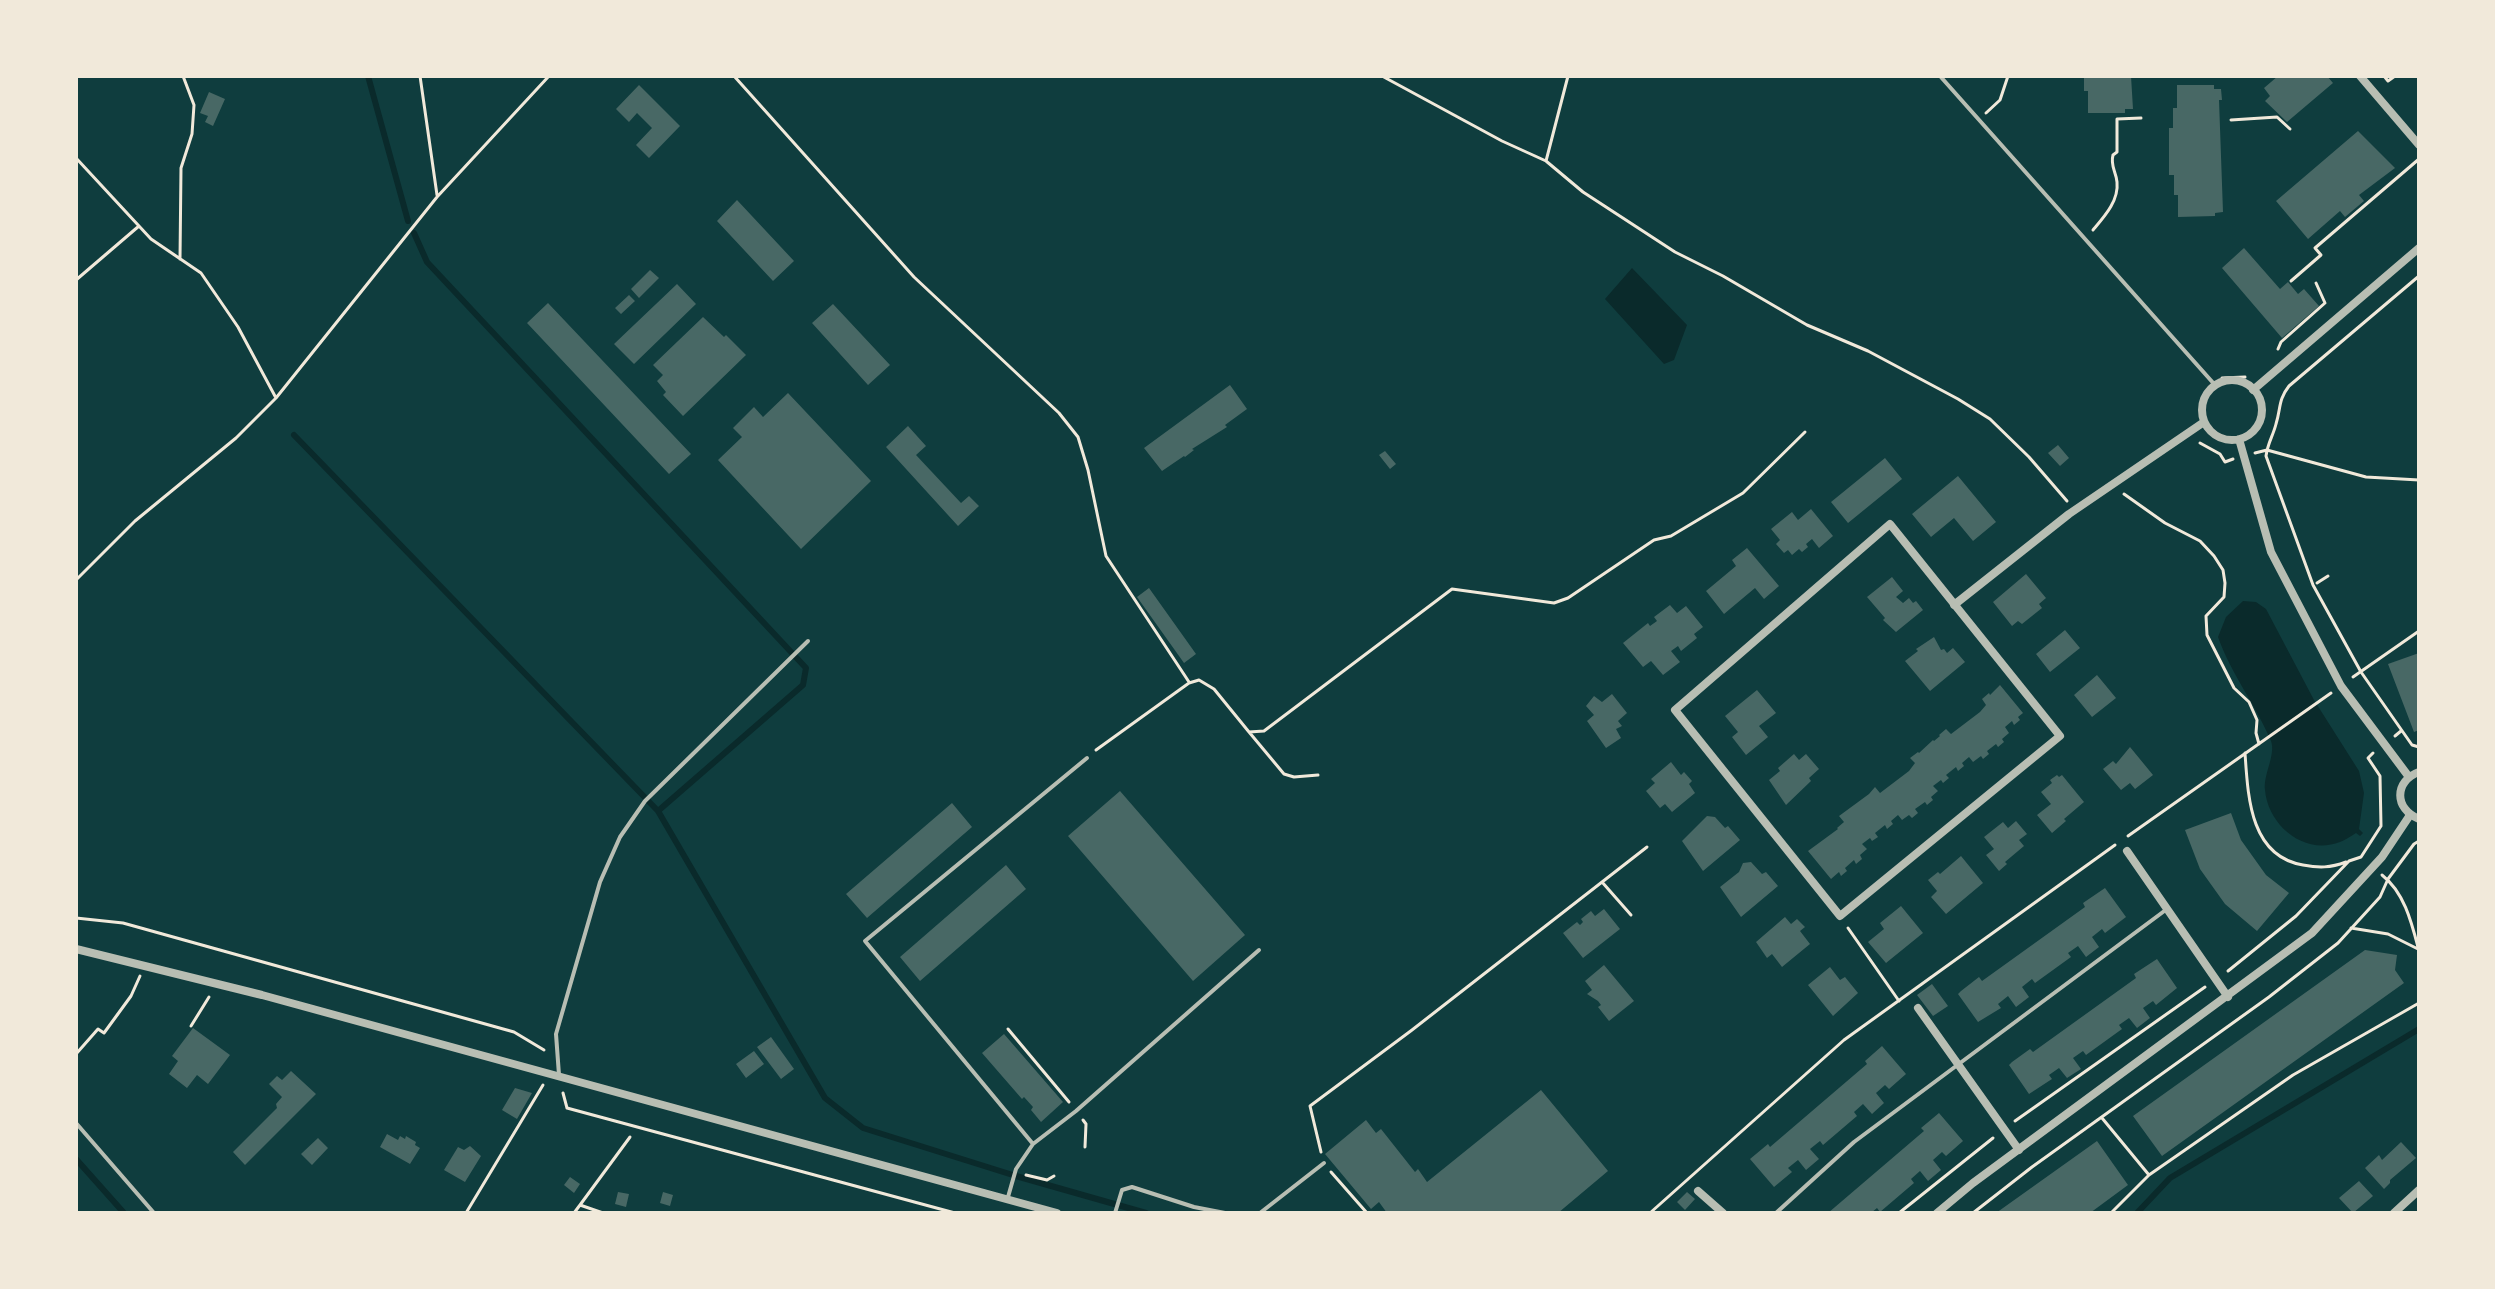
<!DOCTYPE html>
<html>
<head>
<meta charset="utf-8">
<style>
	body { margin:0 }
	#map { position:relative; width:2495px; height:1289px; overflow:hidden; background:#0f3d3e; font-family:"Libre Baskerville",serif }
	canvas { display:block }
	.frame { position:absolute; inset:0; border:78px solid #f1e9da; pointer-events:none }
</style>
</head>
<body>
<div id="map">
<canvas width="2495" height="1289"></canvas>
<div class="frame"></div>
</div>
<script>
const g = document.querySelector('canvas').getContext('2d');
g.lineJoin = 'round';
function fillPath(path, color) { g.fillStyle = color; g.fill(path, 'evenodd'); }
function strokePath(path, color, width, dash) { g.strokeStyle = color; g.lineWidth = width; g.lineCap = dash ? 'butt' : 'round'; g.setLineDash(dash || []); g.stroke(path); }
fillPath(new Path2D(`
	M1632,268l55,57 -13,35 -10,4 -59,-65z
	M2243,601l13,1 10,7 48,91 45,71 5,22 -5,36 4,4 -3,3 -4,-3c-5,3 -11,7 -16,9 -36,14 -72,-17 -75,-52 -2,-15 11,-35 6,-49 -15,-36 -40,-67 -53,-104l8,-20z`), '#0a2a2b');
strokePath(new Path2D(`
	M368,76l40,145
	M414,233l13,29 379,406 -3,17 -145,126 167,287 38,30 153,48 130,37
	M294,435l364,376
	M76,1159l48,54
	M2137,1213l33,-35 249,-149`), '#0a2a2b', 6);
fillPath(new Path2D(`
	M2084,76h47l2,33h-8v4h-37v-22h-4z
	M2278,76h49l6,7 -46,39 -22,-21 5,-5 -6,-8z
	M639,85l41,41 -31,32 -13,-13 16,-17 -15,-15 -8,9 -13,-13z
	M2177,85h37v4h7l1,11h-3l4,112 -8,1v3l-37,1v-22h-4v-20h-5v-47h4v-20h4z
	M209,92l16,7 -12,27 -8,-4 3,-6 -8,-3z
	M2358,131l37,37 -36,27 5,6 -19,16 -5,-6 -32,28 -32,-38z
	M737,200l57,61 -21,20 -56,-60z
	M2244,248l36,41 8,-7 10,12 6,-5 15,17 -37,32 -60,-70z
	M650,270l9,8 -20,20 -8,-9z
	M677,284l19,20 -62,60 -20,-20z
	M629,295l6,6 -14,13 -6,-6z
	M548,303l143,151 -22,20 -142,-151z
	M833,304l57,61 -22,20 -56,-62z
	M703,317l21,20 2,-2 20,20 -63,61 -20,-21 3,-3 -9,-11 6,-6 -10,-10z
	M1230,385l17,24 -22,16 2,2 -35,22 2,1 -9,7 -1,-1 -22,15 -18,-23z
	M788,393l83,88 -70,68 -83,-89 24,-23 -9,-9 21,-21 9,10z
	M908,426l18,20 -10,9 45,48 8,-7 10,10 -21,20 -72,-79z
	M2058,445l11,13 -9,8 -12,-13z
	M1385,451l11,13 -6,5 -11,-14z
	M1885,458l17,21 -54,44 -17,-21z
	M1958,476l38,46 -23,19 -19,-23 -23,19 -19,-23z
	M1811,509l22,27 -14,12 -7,-9 -6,5 2,3 -6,5 -3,-3 -7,6 -4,-5 -4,3 -8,-9 4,-4 -9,-11 21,-17 6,8z
	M1747,548l32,38 -15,13 -9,-11 -31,26 -18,-23 30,-25 -4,-6z
	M2026,574l20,24 -7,6 3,4 -20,16 -4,-3 -6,5 -19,-24z
	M1892,577l11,14 -7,6 7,6 6,-5 4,5 3,-2 7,9 -27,22 -13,-12 2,-2 -18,-21z
	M1149,588l47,66 -12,9 -47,-66z
	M1670,605l7,8 9,-7 17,21 -9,7 3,4 -16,13 -3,-5 -7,5 9,11 -17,13 -12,-14 -8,6 -20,-24 25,-20 2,3 7,-5 -3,-4z
	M2065,630l15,18 -30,24 -14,-18z
	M1934,637l7,13 3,-1 3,4 6,-5 12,14 -35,29 -25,-30 13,-10 -2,-2z
	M2419,653v77l-5,2 -26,-68z
	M2097,675l19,23 -24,19 -18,-22z
	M2000,685l23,28 -5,4 2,3 -6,5 -2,-4 -7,6 4,6 -7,6 2,3 -6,5 -2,-3 -9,7 2,3 -6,5 -2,-3 -8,6 -4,-5 -7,6 2,3 -6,5 -2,-4 -10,8 3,3 -6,5 -2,-3 -8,6 5,5 -7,6 2,3 -6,5 -2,-3 -10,7 3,4 -6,5 -3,-3 -7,5 -4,-5 -7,6 2,3 -6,5 -2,-4 -10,8 3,4 -6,4 -2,-3 -8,6 5,5 -7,6 2,4 -6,5 -2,-4 -9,8 2,3 -6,5 -2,-4 -8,7 -23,-28 30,-22 -1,-1 7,-6 -5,-6 30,-22 6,-7 5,6 29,-22 6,-8 -5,-5 8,-6 1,1 14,-13 1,1 6,-5 -1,-1 7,-6 5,5 29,-22 6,-7 -4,-6 7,-6 1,2z
	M1757,690l19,23 -17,13 9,11 -22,18 -14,-18 6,-5 -13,-16z
	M1612,694l15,19 -9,8 4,5 -6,3 5,9 -15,10 -19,-27 7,-6 -8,-9 8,-10 8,6z
	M2130,747l23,28 -18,14 -5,-6 -9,7 -18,-21 10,-8 3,3z
	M1794,754l5,6 7,-6 13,15 -10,9 2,3 -25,24 -17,-25 11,-9 -2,-3z
	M1671,762l10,13 3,-3 8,9 -3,3 6,9 -23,19 -7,-8 -5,4 -14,-17 9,-8 -4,-4z
	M2057,775l2,2 3,-2 22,27 -20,17 2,2 -14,12 -15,-18 14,-11 -10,-12 11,-9 -2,-3z
	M1120,791l125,144 -52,46 -125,-145z
	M952,803l20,24 -105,91 -21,-24z
	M2231,813l10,27 25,35 23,18 -32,38 -32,-27 -25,-35 -15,-39z
	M1707,816l8,1 10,11 3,-2 12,14 -37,31 -21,-30z
	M2016,821l11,13 -8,6 5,6 -19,16 2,2 -8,7 -13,-16 8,-6 -10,-12 19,-15 5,6z
	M1961,856l22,27 -37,31 -15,-17 6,-6 -9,-11 10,-8 2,2z
	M1751,862l11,12 4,-2 12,14 -37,31 -21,-30 19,-15 4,-9z
	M1006,865l20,24 -106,92 -20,-24z
	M2105,888l21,29 -21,16 -3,-4 -10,8 7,10 -13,10 -8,-11 -10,7 3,4 -36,26 -3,-4 -10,8 7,10 -13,10 -8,-11 -10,8 3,4 -23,14 -20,-28 3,-3 18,-14 3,4 103,-74 -2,-4z
	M1901,906l22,27 -37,30 -18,-21 16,-13 -4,-6z
	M1604,909l16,20 -37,29 -20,-25 14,-11 3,3 3,-3 -2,-3 10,-8 4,5z
	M1785,917l6,7 6,-5 8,8 -5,4 10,13 -28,23 -10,-13 -5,4 -11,-16z
	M2365,950l32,5 -2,15 9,13 -242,173 -29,-40z
	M2157,959l20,29 -21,17 -3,-4 -10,7 7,10 -13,10 -8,-10 -10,7 3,4 -36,26 -3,-4 -10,7 8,11 -14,9 -8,-10 -10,7 3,4 -23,15 -20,-29 3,-3 18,-13 3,3 103,-74 -2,-4z
	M1604,965l30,36 -25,20 -11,-14 3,-2 -3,-4 -11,-7 5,-4 -7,-9z
	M1830,967l10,13 5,-3 13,16 -25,23 -25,-31z
	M1932,984l16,22 -15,10 -16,-21z
	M193,1028l37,27 -22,29 -11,-9 -10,13 -18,-14 9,-13 -6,-5z
	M1004,1034l59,68 -22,20 -10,-12 2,-3 -9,-10 -2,2 -40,-46z
	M771,1037l23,32 -13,10 -24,-32z
	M1882,1046l24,28 -17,15 -4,-4 -9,8 8,10 -12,11 -9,-10 -9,8 3,4 -34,29 -3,-4 -10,8 9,10 -13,11 -8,-10 -10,8 4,4 -18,15 -24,-28 18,-15 2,3 97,-83 -2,-3z
	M754,1051l10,13 -18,14 -10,-14z
	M291,1071l25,23 -71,71 -12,-13 44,-44 -1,-4 6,-7 -13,-13 8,-8 5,4z
	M515,1088l17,5 -15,26 -15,-9z
	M1541,1090l67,81 -50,42h-171l-8,-11 -8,7 -46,-55 41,-34 10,13 5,-4 34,43 3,-3 9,13z
	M1939,1113l24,28 -17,15 -4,-4 -9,8 8,10 -13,11 -8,-10 -9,8 3,4 -34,29 -3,-4 -6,5h-43l96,-82 -3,-3z
	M387,1134l11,6 2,-4 5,3 1,-3 10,6 -1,3 5,3 -10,16 -30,-17z
	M318,1138l10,10 -16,17 -11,-11z
	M2097,1141l31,44 -38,28h-94z
	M2401,1142l15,16 -26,22v3l-6,6 -19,-21 14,-13 3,5z
	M470,1146l11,10 -16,26 -21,-12 14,-23 6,3z
	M570,1177l10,7 -6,9 -10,-8z
	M2359,1181l14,15 -20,17 -14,-15z
	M618,1192l11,2 -3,13 -11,-3z
	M663,1192l10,3 -3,11 -10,-3z
	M1687,1192l8,7 -10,11 -8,-8z`), '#486865');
strokePath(new Path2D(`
	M420,76l17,119
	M734,76l180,201 145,136 19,24 10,33 18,86 83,126
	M1382,76l120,65 44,20 37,31 92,60 48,24 84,49 61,26 90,48 32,20 39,38 38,44
	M2384,76l4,5 7,-5
	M1986,113l14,-13 8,-24
	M2231,120l46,-3 13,12
	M76,158l75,81 50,34 37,54 38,71
	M1546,161l22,-85
	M2093,230c11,-13 26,-29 24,-48 -1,-11 -7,-16 -4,-27l4,-3v-33l24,-1
	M180,259l1,-91 11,-34 2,-29 -11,-29
	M2419,276l-130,110c-11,14 -8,22 -13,38 -3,12 -8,18 -10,32l47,129 48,87 51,73 7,2
	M76,280l63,-54
	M2291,281l30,-26 -6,-7 104,-89
	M2278,349l3,-7 44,-39 -9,-20
	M2222,378l23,-1
	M2200,443l20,11 5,8 8,-3
	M2255,453l12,-3 99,27 53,3
	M2124,494l41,29 35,18 14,15 9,14 2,13 -1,14 -18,19 1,19 27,53 15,14 8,18 -1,13 3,11
	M76,580l59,-59 101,-83 40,-40 161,-201 112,-121
	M2317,583l11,-7
	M2353,677l66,-46
	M1249,732l35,42 10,3 24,-2
	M2395,736l6,-5
	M1096,750l93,-67 10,-3 15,9 35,43 15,-1 188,-142 102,14 14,-5 86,-58 17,-4 72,-43 62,-61
	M2245,753c3,44 5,103 58,112 16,3 27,3 43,-3
	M2128,836l203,-143
	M2382,875c23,18 30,49 37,76
	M1602,882l29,33
	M76,918l47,5 391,109 30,18
	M1848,928l51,73
	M2351,928l37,6 30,15
	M2228,971l68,-55 53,-55 12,-4 20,-31 -1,-50 -12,-18 5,-5
	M191,1026l18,-29
	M1008,1029l61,73
	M76,1054l22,-25 6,4 27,-37 9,-20
	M563,1093l4,15 388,105
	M2102,1118l47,57
	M1083,1120l3,4 -1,23
	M2015,1121l190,-134
	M1321,1152l-11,-46 102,-76 235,-183
	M1331,1172l36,41
	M1026,1175l21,5 7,-4
	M580,1205l50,-68
	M466,1213l77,-128
	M574,1213l6,-8 23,8
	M1650,1213l194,-173 271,-195
	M1899,1213l94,-75
	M1973,1213l59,-46 237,-170 69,-54 42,-46 8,-18 26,-35 5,-3
	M2111,1213l38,-38 144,-100 126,-72`), '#f1e9da', 3);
strokePath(new Path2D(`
	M1940,76l275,309
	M559,1075l-3,-41 44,-152 20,-45 25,-36 163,-160
	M76,1123l78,90
	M1033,1144l43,-33 183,-161
	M1008,1197l8,-28 17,-25 -168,-203 222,-183
	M1115,1213l7,-23 10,-3 62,20 31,6
	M1260,1213l64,-50
	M1776,1213l78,-71 313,-233`), '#b8beb3', 4);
strokePath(new Path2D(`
	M2360,76l59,69
	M2202 410a30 30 0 1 1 60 0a30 30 0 1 1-60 0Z
	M2253,390l166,-142
	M2239,439l32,113 70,134 68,91
	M1890,524l170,212 -220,180 -165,-206z
	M1954,605l115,-91 135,-92
	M2419,772c-25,9 -25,37 0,47
	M2127,851l101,146
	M76,949l186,46 795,218
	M1918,1008l101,142
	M1698,1191l25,22
	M1937,1213l36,-30 339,-250 70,-76 28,-42
	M2394,1213l25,-23`), '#b8beb3', 8);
</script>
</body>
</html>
